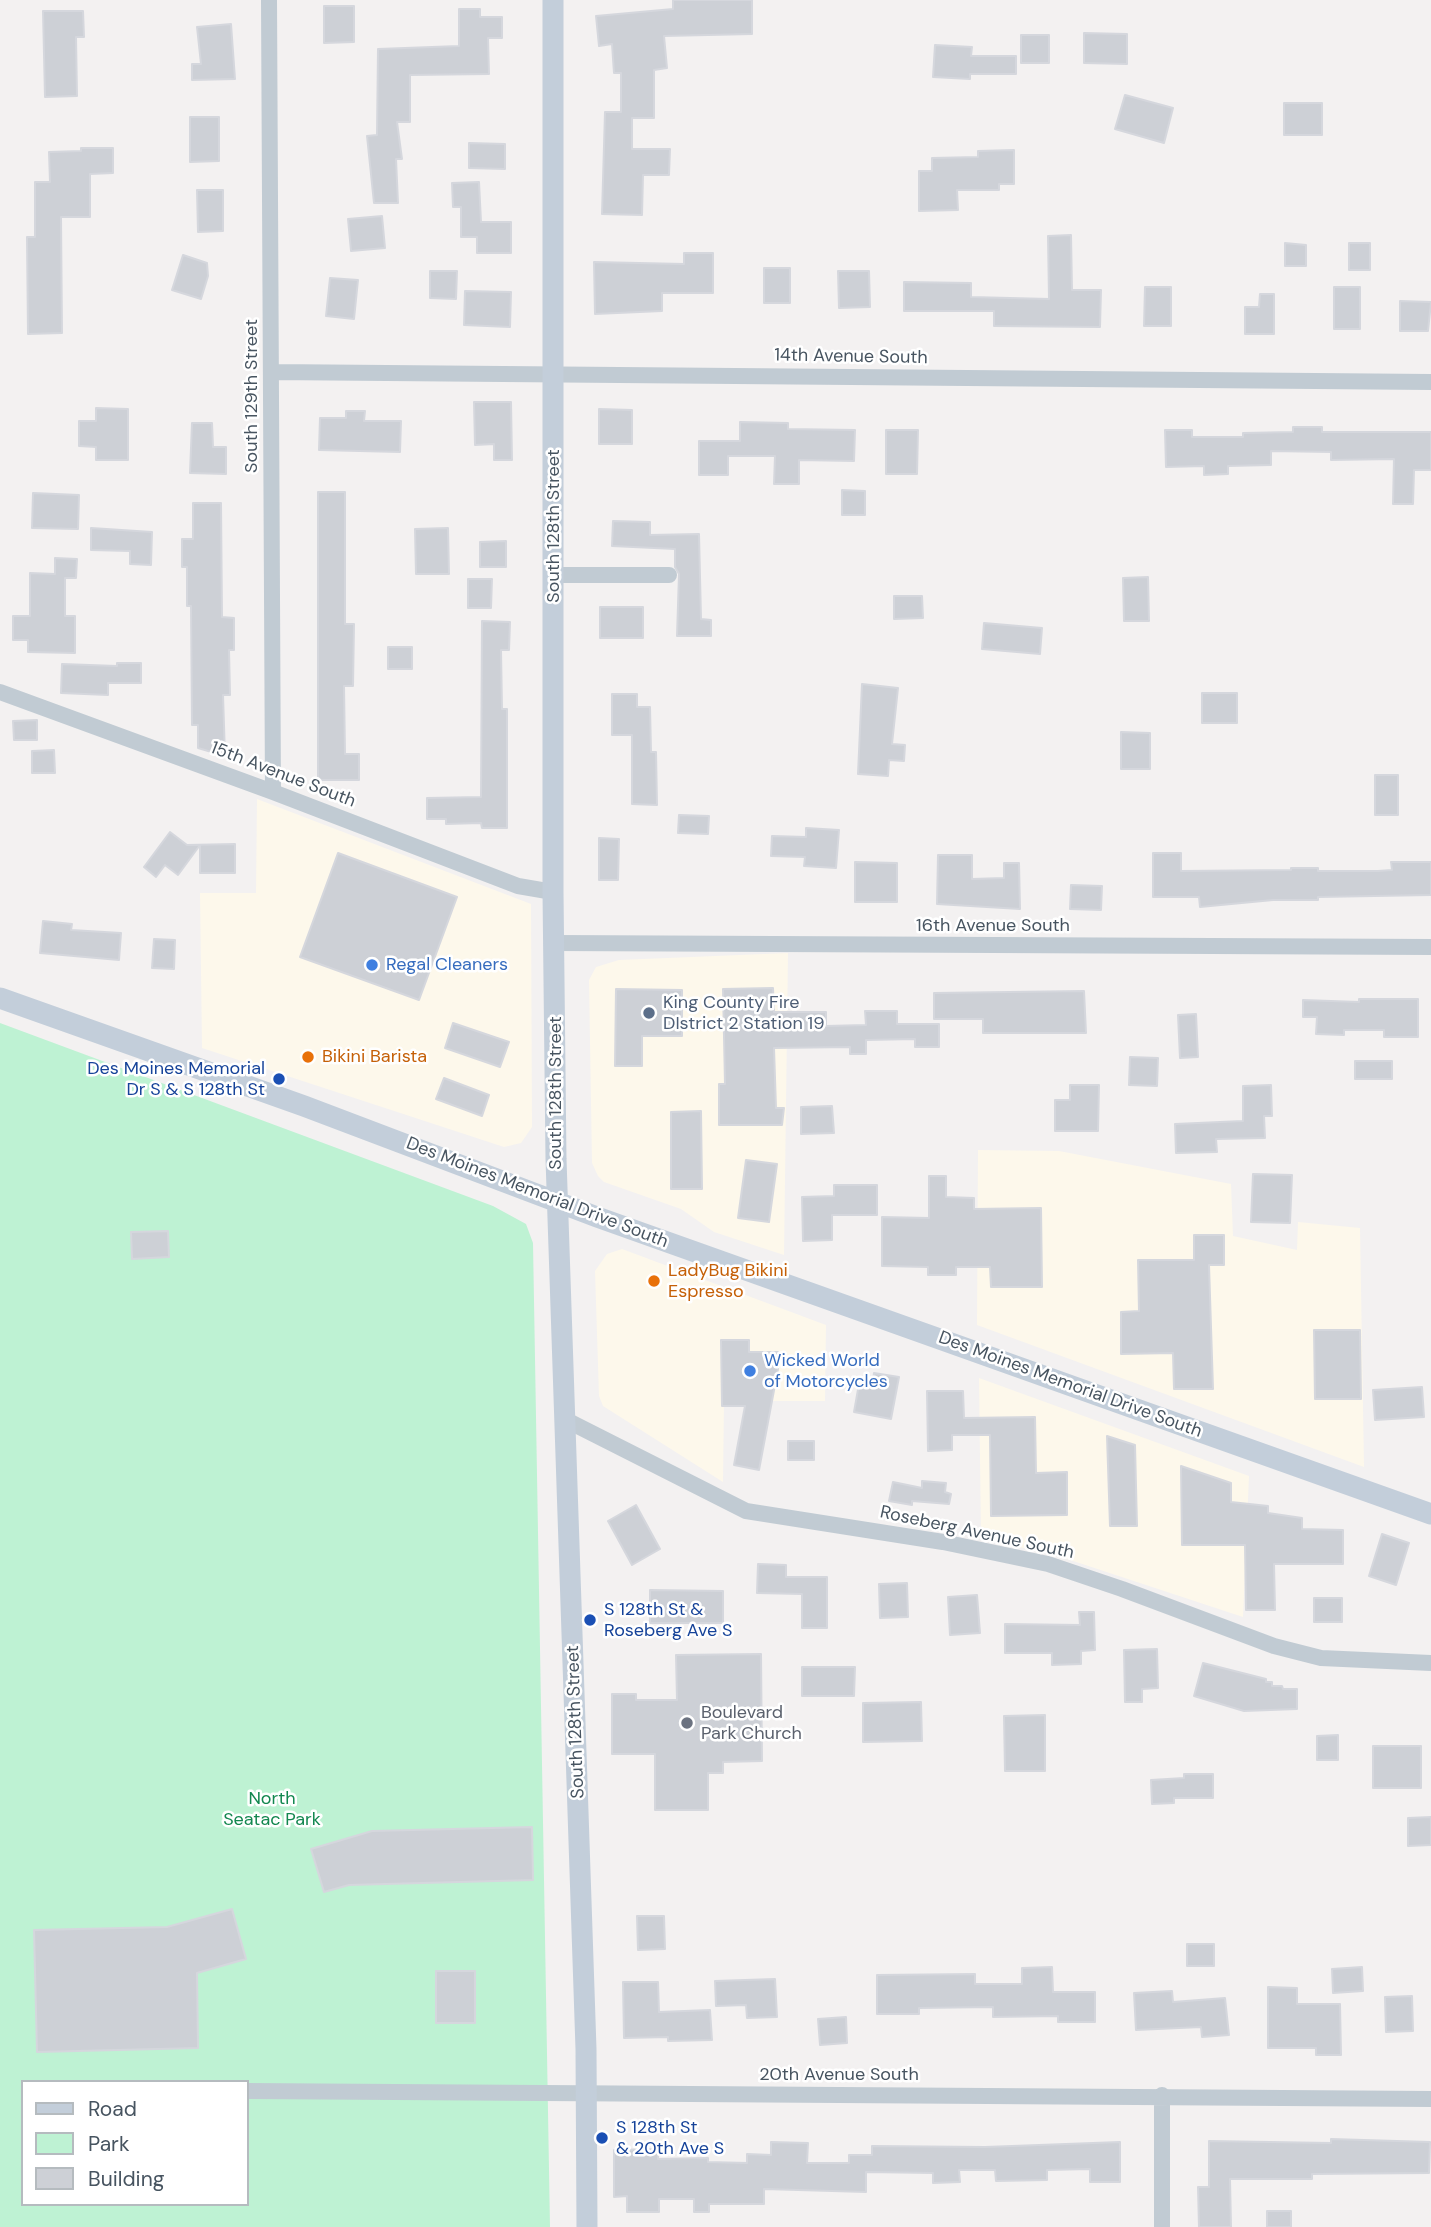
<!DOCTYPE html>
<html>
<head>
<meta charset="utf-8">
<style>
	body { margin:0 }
	#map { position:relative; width:1431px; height:2227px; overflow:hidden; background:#f3f1f1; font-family:"DM Sans",sans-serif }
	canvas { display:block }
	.legend { position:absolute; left:21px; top:2080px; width:228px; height:126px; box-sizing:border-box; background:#fff; border:2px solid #b5bbbf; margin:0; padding:9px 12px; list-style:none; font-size:21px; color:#475460 }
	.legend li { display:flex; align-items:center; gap:14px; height:35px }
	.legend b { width:35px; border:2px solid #b5bbbf }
</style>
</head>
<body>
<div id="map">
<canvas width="1431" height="2227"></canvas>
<ul class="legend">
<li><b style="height:9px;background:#c3ceda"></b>Road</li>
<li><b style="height:19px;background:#bef2d3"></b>Park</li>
<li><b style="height:19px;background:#cdd0d6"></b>Building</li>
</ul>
</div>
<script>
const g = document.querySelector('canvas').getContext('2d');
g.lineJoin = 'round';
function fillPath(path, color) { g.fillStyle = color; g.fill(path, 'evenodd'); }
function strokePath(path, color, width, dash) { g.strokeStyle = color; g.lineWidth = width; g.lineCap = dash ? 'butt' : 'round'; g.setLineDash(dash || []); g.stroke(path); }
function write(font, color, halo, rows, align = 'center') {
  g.font = font + ' "DM Sans",sans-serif'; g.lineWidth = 5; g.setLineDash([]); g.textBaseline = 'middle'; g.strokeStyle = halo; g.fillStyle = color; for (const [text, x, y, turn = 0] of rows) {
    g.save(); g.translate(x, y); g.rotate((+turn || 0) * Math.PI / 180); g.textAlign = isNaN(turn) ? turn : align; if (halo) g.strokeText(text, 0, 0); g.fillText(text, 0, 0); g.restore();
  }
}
fillPath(new Path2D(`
	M257,799l274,105 1,223 -11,16 -17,4 -302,-99 -2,-155h56z
	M788,953l-4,302 -70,-23 -33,-23 -77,-27 -6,-6 -6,-13 -3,-183 7,-13 23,-7z
	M978,1150l81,1 172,33 2,52 64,14 1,-28 62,6 4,239 -387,-142z
	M622,1249l204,76 -1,76h-101l-1,81 -120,-76 -4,-10 -4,-125 12,-17z
	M979,1378l270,98 -6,141 -191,-63 -71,-15z`), '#fdf8eb');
fillPath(new Path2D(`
	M0,1023l493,183 33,18 7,19 17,984h-550zM23,2082h224v122h-224z`), '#bef2d3');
const building = new Path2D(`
	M673,0h79v34l-88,2 3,32 -13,2v48h-22v31h38l-1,26h-26l-1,40 -40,-1 3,-102h16v-39h-7l-2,-29 -13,2 -3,-30 77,-7z
	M324,6h30v36l-30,1z
	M459,9h21v8h22v21h-14l1,36 -79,1v47h-13l5,37h-6l2,44h-24l-7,-67 10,-1 1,-86 81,-3z
	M43,11h40l1,26h-8l1,59 -32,1z
	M231,24l4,55 -43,1v-16h9l-4,-37z
	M1084,33l43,1v30l-43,-1z
	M1021,35h28v28h-28z
	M935,45l37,2 -1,9h45v18h-46v5l-37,-2z
	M1125,95l48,13 -9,35 -49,-14z
	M1284,103h38v32h-38z
	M190,117h29v44l-29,1z
	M469,143l36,1v25l-36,-1z
	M81,148h32v25l-23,1v43h-29l1,116 -34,1 -1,-97h8v-55h15l-1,-30 32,-1z
	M1014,150v34h-15v6h-42l1,20 -39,1v-40h13v-13l46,-1v-6z
	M479,182l2,40h30v31h-34v-16h-16v-30h-8l-1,-24z
	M197,190h26v41l-25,1z
	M382,216l3,32 -34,3 -3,-32z
	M1071,235l1,55h29l-1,37 -106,-1v-15h-90v-29l67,1v14l78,2 -1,-63z
	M1285,243l21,2v21h-21z
	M1349,243h21v27h-21z
	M684,253h29v40h-51v18l-67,3 -1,-52 90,2z
	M183,255l24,8 1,13 -7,23 -29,-9z
	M764,268h26v35h-26z
	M430,271h27l-1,28 -26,-1z
	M838,271h31l1,36 -31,1z
	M330,278l28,2 -4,39 -28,-3z
	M1145,287h26v39h-27z
	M1334,287h26v42h-26z
	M465,291l46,1 -1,35 -46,-2z
	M1260,294h14v40h-29v-27h14z
	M1400,301l31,1 -3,29h-28z
	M474,402h37l1,58h-18v-16l-19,1z
	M96,408l32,1v51h-32v-13l-17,-1v-25h17z
	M599,409l33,1v34h-33z
	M346,411h19l-1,10h37l-1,31 -81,-2 1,-32h26z
	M740,422l48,1v6l67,1 -1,31 -55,-1v24h-25l1,-28h-47v19h-29v-34h41z
	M192,423h20l1,24h13v27l-36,-1z
	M1293,427h29v5h109v38h-17l-1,34h-20l1,-45 -63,1v-8l-60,-1v14l-43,1v8l-24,1v-9l-38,1 -1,-37h27v7h51v-4l50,-1z
	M886,430h32l-1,44h-31z
	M842,490l23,1v24h-23z
	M318,492h27v132h9l-1,62h-9l1,68h14v26h-41z
	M33,493l46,2 -1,34 -46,-1z
	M193,503h28l1,114 12,1v32h-5l1,45h-7l2,61 -27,-8v-23h-6l-1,-119h-4v-39h-5v-28h11z
	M613,521l37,1v13l49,-1 2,85 10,1v16h-34l2,-62 -4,-7v-18l-63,-3z
	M91,528l61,4 -1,33 -21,-1v-13l-39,-1z
	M448,528l1,46h-33l-1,-45z
	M506,541v26h-26v-25z
	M55,558l22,1 -1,19h-11v38h10v37l-47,-1v-12h-15v-24h17v-43l25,1z
	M1148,577l1,44h-25l-1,-43z
	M468,579h24l-1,29h-23z
	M894,596h28l1,22 -29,1z
	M600,607h43v31h-43z
	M482,621l28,1 -1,28h-8l1,59h5v119h-25l-1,-5 -35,1v-5h-19v-21l54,-1z
	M984,623l58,5 -2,26 -58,-5z
	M388,647h24v22h-24z
	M117,663h24v20h-33v12l-47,-2 1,-29 55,2z
	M862,684l36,4 -6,56 13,1 -1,16 -15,-1 -1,16 -30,-2z
	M1202,693h35v30h-35z
	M612,694h25v13h13l1,45h5l1,53 -25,-1v-69h-20z
	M37,720v20h-23l-1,-19z
	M1121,732l29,1v36h-29z
	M54,750l1,23h-23v-22z
	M1375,775h23v40h-23z
	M679,815l30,1 -1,18 -30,-1z
	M806,828l33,2 -3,38 -32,-2 1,-9 -34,-1 1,-20 34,1z
	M170,832l17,13 48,-1v29h-35v-28l-22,30 -13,-10 -9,12 -12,-10z
	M599,838l20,1 -1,41h-19z
	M338,853l119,44 -38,103 -119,-43z
	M1153,853h28v18l110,-1v-2h27v3h60l14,-1 -1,-8h40v33l-113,2v3h-45l-73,7 -1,-10h-46z
	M938,855h34v24l32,-1v-15h15l1,46 -83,-5z
	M855,862l42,1v39h-42z
	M1071,885l31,1 -1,24 -31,-1z
	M43,921l29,3 -1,6 50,3 -2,27 -79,-7z
	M154,939l21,1 -1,29 -22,-1z
	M773,988l1,24h52v14l40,-1 -1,-14h32v13h42v23h-24v-8l-49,1v14h-16v-7l-76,1 2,60h8l-2,17h-63v-41h6l-2,-95z
	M616,989l66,1v46h-40v30h-27z
	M1084,991l2,42h-103v-14h-49v-26z
	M1359,999h59v38h-34v-7h-40v5l-28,-1 1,-17h-14v-17l56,2z
	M1196,1014l2,43 -18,1 -2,-43z
	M453,1023l56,19 -9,25 -55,-19z
	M1130,1057l28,1 -1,28 -28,-1z
	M1355,1061h37v18h-37z
	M444,1078l45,17 -7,21 -46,-17z
	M1070,1085h29l-1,46h-43v-31h15z
	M1271,1085l1,31h-8l1,22 -49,1 1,13 -41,1 -1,-29 68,-3v-35z
	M832,1106l2,27 -33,1v-27z
	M701,1111l1,78h-31v-77z
	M746,1160l31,4 -8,58 -31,-4z
	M1253,1174l39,1 -2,48 -39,-1z
	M929,1176h17v21l28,1v11l67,-1 1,79h-51l-1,-20h-34v8h-28v-8l-46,-1v-49l47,1z
	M834,1185h43v30h-45v25l-29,1 -1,-44 32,-1z
	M168,1231l1,26 -37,2 -1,-27z
	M1194,1235h30v30h-15l4,124h-39l-1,-36 -52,1v-42l18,-1 -1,-51h56z
	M1314,1330h46l1,69h-46z
	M721,1340h28v12h29v17l-19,101 -25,-5 11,-59h-23z
	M874,1373l25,4 -8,42 -37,-7 5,-28 13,3z
	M1422,1387l2,30 -49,3 -2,-30z
	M927,1391h36l1,27 71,-1 1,56 31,-1v43l-76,1 -1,-81h-38v15l-24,1z
	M1107,1436l28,9 2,81h-27z
	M788,1441h26v19h-26z
	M1181,1466l50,17v19l37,4v7l34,5v11l41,1v34h-69l1,46h-29l-1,-65h-63z
	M922,1481l24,2 -1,9 6,2 -2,10 -37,-3v4l-23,-4 4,-19 29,6z
	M636,1505l24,44 -28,16 -24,-44z
	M1382,1534l27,9 -13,42 -27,-9z
	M758,1564l28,1v12h41v51h-25v-34l-45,-1z
	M907,1583l1,34 -28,1 -1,-34z
	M650,1590l73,1v32h-73z
	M977,1595l3,38 -30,2 -2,-38z
	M1314,1598h28v24h-28z
	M1079,1612h15l1,38 -14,1v13l-29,1v-12h-47v-29l75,1z
	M1157,1649l1,39 -16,1v13h-17l-1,-52z
	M761,1654l1,107 -39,1v11h-15v37h-53v-56h-43v-60h24v6h41l-1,-45z
	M1203,1663l63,16v3h6v4h10l1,3h14v20l-53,2 -50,-15z
	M802,1667h53l-1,29h-52z
	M921,1702l1,39 -59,1v-39z
	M1045,1715v56h-40l-1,-55z
	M1338,1735v25h-21v-24z
	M1373,1746h48v42h-48z
	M1184,1774h29v24h-39v5l-22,1 -1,-24 33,-2z
	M1431,1817v28l-23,1v-28z
	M532,1827l1,53 -184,5 -25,7 -13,-43 61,-18z
	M232,1909l14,50 -49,14 1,75 -161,4 -3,-122 133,-3z
	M637,1916h27l1,33 -27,1z
	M1187,1944h27v22h-27z
	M1052,1967l1,25h42v30h-37v-6l-65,1v-10l-74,1v6h-42v-39l98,-1v10h47v-16z
	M1362,1967l1,24 -30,2 -1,-24z
	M436,1971h39v52h-39z
	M775,1979l2,38 -30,1 -1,-13 -30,1 -1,-25z
	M623,1982h35l1,30 51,-2 2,30 -44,1v-4l-44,1z
	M1268,1987l29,1v16h43l1,51h-25v-7h-48z
	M1172,1991l1,11 52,-4 4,37 -27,2 -1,-10 -65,3 -2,-37z
	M1412,1996l1,35 -27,1 -1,-35z
	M846,2017l1,26 -27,2 -2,-26z
	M1331,2139l99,3 -1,31 -117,1v5h-82l1,48h-32l-1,-40h11v-46l122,2z
	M771,2142l37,1 -1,20h42v-8h23v-9l113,1 135,-5v40h-30v-13l-43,1v10l-51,1 -1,-11h-36l1,12 -27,1v-10l-67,-1v20l-102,-3v15h-55v8h-15v-13h-35v13h-32v-16l-13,1v-47l44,-1v10l50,-1v4l39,1v-9l24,1z
	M1267,2211h24v16h-24z`);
fillPath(building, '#cdd0d6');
strokePath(building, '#d5d7dd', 2);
strokePath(new Path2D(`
	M269,0l4,792
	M271,372l1160,10
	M554,575h115
	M0,692l273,100 245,94 35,6
	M555,943l876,4
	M566,1420l180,91 197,31 105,22 74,25 152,57 47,12 110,5
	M247,2091l1184,8
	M1162,2227v-132`), '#c1cbd3', 16);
strokePath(new Path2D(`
	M553,0v892l3,267 30,890 1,178
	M0,998l304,108 293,111 834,297`), '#c3ceda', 21);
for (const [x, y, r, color] of [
	[372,965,7,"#3f7fe0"],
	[649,1013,7,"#5c6f8a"],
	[308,1057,7,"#e8710a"],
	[279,1079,7,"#1a4fb4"],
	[654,1281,7,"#e8710a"],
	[750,1371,7,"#3f7fe0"],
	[590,1620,7,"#1a4fb4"],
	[687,1723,7,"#6b7280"],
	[602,2138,7,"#1a4fb4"]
]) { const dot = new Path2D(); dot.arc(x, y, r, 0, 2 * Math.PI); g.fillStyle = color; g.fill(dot); strokePath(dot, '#fff', 2.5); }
write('18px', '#475460', '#fff', [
	["14th Avenue South",851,357,1],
	["South 129th Street",252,396,-90],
	["South 128th Street",554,526,-90],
	["15th Avenue South",283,775,21],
	["16th Avenue South",993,926],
	["South 128th Street",556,1093,-90],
	["Des Moines Memorial Drive South",537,1193,21],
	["Des Moines Memorial Drive South",1070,1385,20],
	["Roseberg Avenue South",977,1533,12],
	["South 128th Street",576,1722,-92],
	["20th Avenue South",839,2075]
]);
write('18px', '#366cbe', '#fff', [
	["Regal Cleaners",386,965],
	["Wicked World",764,1361],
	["of Motorcycles",764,1382]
], 'left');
write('18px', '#4e5e75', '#fff', [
	["King County Fire",663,1003],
	["DIstrict 2 Station 19",663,1024]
], 'left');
write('18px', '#c56008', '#fff', [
	["Bikini Barista",322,1057],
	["LadyBug Bikini",668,1271],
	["Espresso",668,1292]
], 'left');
write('18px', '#164399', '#fff', [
	["Des Moines Memorial",265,1069,"right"],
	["Dr S & S 128th St",265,1090,"right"],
	["S 128th St &",604,1610],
	["Roseberg Ave S",604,1631],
	["S 128th St",616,2128],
	["& 20th Ave S",616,2149]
], 'left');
write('18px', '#5b616d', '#fff', [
	["Boulevard",701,1713],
	["Park Church",701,1734]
], 'left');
write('18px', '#12874f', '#fff', [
	["North",272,1799],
	["Seatac Park",272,1820]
]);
</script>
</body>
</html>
